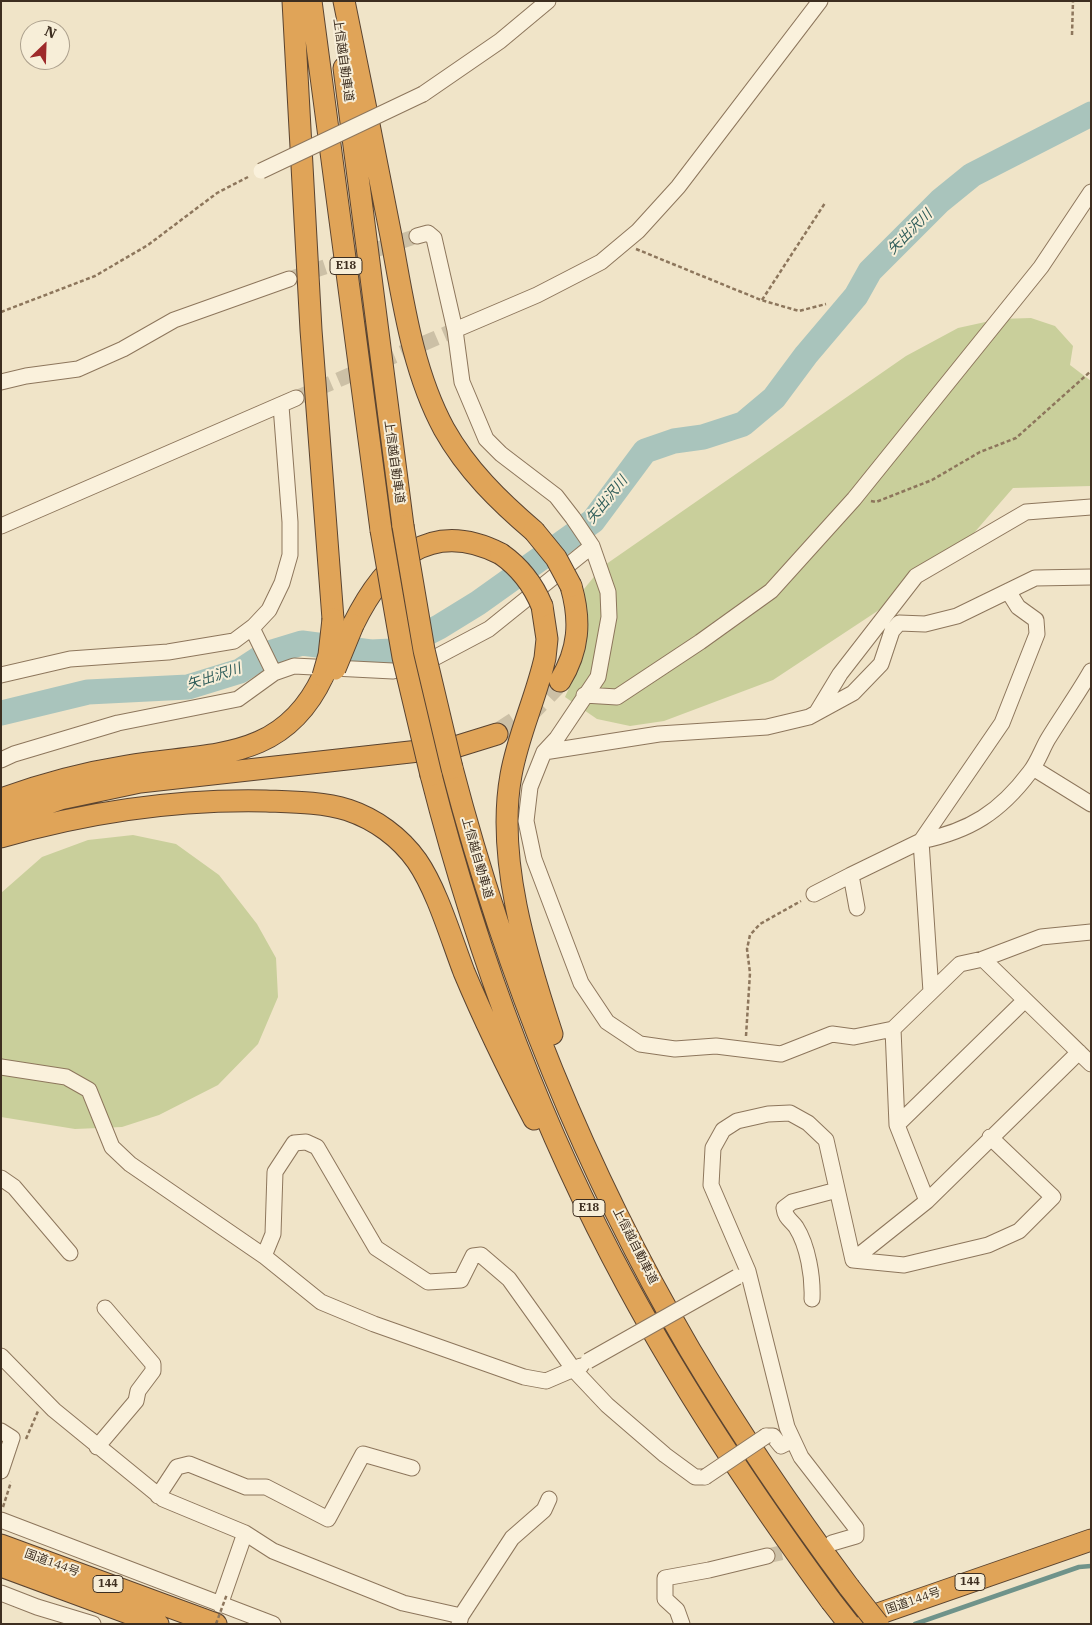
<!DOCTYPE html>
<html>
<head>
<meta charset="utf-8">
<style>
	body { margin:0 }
	#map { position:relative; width:1092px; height:1625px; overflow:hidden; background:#f0e4c8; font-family:"IBM Plex Serif",serif }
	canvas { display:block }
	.frame { position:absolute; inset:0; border:2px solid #3d2e20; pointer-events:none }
	.north { position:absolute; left:20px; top:20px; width:50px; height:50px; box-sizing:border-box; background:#f7eed8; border:1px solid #ada18e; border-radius:50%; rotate:24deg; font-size:14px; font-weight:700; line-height:20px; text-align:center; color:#3d2e20 }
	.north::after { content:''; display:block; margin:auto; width:18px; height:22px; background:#9e2a2b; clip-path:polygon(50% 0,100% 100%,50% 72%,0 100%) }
</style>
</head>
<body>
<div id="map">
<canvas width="1092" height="1625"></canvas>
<div class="frame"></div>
<div class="north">N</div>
</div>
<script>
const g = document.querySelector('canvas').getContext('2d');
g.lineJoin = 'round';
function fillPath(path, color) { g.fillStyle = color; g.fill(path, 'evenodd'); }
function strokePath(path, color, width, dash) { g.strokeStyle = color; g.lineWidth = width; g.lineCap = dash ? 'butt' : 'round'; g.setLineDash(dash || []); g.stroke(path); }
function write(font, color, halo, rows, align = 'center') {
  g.font = font + ' "IBM Plex Serif","Noto Sans JP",serif'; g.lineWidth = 4; g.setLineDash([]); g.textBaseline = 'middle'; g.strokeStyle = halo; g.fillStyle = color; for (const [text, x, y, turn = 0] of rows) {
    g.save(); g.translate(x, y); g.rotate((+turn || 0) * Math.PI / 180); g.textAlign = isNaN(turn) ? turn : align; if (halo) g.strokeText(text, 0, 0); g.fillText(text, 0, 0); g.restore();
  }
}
fillPath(new Path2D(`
	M1031,318l24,8 18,20 -3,19 21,16v105l-78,2 -53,61 -84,63 -103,68 -109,41 -34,5 -33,-7 -32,-22c20,-43 24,-61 19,-108l18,-22 304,-211 52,-28 41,-9z
	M133,835l43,9 43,31 38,49 19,34 2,39 -20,47 -40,41 -59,30 -37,12 -47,2 -74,-12v-224l41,-36 46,-17z`), '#c9cf9b');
strokePath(new Path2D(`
	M915,1624l164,-57 12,-1`), '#6f938a', 4.5);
strokePath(new Path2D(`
	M1,713l87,-21 100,-5 52,-16 26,-17 36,-11 69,9 21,-1 47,-24 39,-24 115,-82 52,-70 29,-10 29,-4 40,-13 31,-26 32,-43 50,-59 14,-25 70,-70 32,-26 119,-61`), '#a9c4bc', 25);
strokePath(new Path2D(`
	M289,279l128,-43
	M296,398l159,-68
	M767,1556l36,-8`), '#ccc0a6', 15, [15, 8]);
strokePath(new Path2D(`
	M497,734l31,-20 32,-33`), '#ccc0a6', 21, [21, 11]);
const minor = new Path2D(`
	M423,94l77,-53 48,-40
	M417,236l11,-3 6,5 21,92 7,52 24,57 15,15 55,42 17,22 19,28 16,46 1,25 -11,60 -41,61 -13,14 -14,35 -4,34 8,38 47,124 26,39 33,22 35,5 41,-3 65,8 51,-20 22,3 39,-8 67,-65 23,-5 58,-22 50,-5
	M455,330l82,-35 64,-33 37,-31 40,-44 142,-186
	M1,382l25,-6 52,-7 45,-20 51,-29 115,-41
	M1,526l295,-128
	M1008,591l10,16 18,13 1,14 -35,89 -81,118c49,-10 79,-29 109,-69 8,-10 12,-23 18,-33 14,-23 30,-45 43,-68
	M252,628l22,45
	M1,675l69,-16 98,-7 66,-11 20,-15 15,-16 13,-27 8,-28v-33l-9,-116
	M584,695l33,2 83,-55 71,-51 83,-92 187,-232 50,-75
	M817,712l23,-38 76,-98 110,-64 65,-5
	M544,752l115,-18 108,-7 42,-10 44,-24 28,-29 11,-33 7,-8 26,1 32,-8 78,-38 56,-1
	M1,760l13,-6 104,-31 120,-24 36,-26 20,-7 99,5 28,-6 68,-36 103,-83
	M1033,768l58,36
	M814,894l37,-19
	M857,908l-6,-33 70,-34 10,151
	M983,959l108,105
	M893,1029l4,96 30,76
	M1,1067l65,10 23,13 23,57 18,17 134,92 57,46 53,22 150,53 22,4 35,-15
	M897,1125l127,-124
	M1,1178l13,9 56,66
	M264,1256l9,-22 2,-62 19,-29 12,-1 11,5 59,101 52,34 33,-2 12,-24 8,-1 28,24 65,91 33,35 58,50 30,22h10
	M853,1260l74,-59 152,-149
	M853,1260l51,5 84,-20 31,-14 34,-34 -63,-60
	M812,1299c1,-22 -4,-53 -16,-72 -5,-7 -11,-9 -12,-19l8,-6 45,-12
	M1,1356l53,54 109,89 82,34 -25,72
	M1,1431l11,7 -11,33
	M766,1436h7l8,10 12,-6
	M97,1447l39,-46 2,-10 15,-20v-7l-48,-56
	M158,1496l19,-29 12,-3 57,23h20l62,32 35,-65 49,14
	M1,1520l272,104
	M245,1533l28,18 130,52 58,13
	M832,1543l24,-7v-8l-55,-71 -14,-30 -39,-156 -37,-86 2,-37 10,-18 14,-9 31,-7 22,-1 18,10 18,17 27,120
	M1,1593l36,14 56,17
	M459,1624l2,-8 51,-78 32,-28 5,-11
	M682,1624l-5,-14 -12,-11v-21l44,-8 58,-14`);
const highway = new Path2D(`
	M293,1l18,329 22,289
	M311,1l70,529
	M344,1c16,78 32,157 47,235 12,64 21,134 53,193 23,41 55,72 90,102
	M344,68l59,458
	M542,606l5,33 -2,19c-9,40 -27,77 -34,117 -15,83 15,180 41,259
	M353,625c31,-63 76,-108 148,-71
	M560,681c19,-31 21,-60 11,-95
	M452,768c53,203 132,401 238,582 49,82 102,160 159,237
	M431,775c45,176 109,350 196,510 60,111 130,215 204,316
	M1,799c41,-15 82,-26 126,-33 81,-14 155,-2 196,-90
	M1,820l59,-21 80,-17 315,-35 42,-13
	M1,837c87,-25 174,-38 265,-36 27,1 56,1 82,9 27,9 52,27 69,51 20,29 34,77 47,111 21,50 45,99 70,147
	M1,1545l215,79
	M1,1566l157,58
	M849,1624l242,-84`);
strokePath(minor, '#8d765c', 17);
strokePath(highway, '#5b4430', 23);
strokePath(new Path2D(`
	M1072,35l1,-34
	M636,249l125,51 38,11 27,-7
	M762,300l63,-97
	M1,312l94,-36 53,-31 69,-52 31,-16
	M871,501l5,1 56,-22 48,-28 36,-14 75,-67
	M746,1036l4,-63 -3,-24 3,-14 10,-11 41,-23
	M26,1439l12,-28
	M3,1507l8,-25`), '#8d765c', 2.5, [4, 2.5]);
strokePath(minor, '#faf1dc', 15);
strokePath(highway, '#e0a458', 21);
const minorBridge = new Path2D(`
	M261,171l162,-77
	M588,1361l149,-84
	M705,1477l61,-41`);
const highwayBridge = new Path2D(`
	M403,526l21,124 28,118
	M381,530l22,127 28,118
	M534,531l22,27 15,28
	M501,554c20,14 32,30 41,52
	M335,669l18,-44
	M323,676l6,-21 4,-36
	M849,1587l29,37
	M831,1601l18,23`);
strokePath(minorBridge, '#8d765c', 17, []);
strokePath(highwayBridge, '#5b4430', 23, []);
strokePath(new Path2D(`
	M216,1624l11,-30`), '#8d765c', 2.5, [4, 2.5]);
strokePath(minorBridge, '#faf1dc', 15);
strokePath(highwayBridge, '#e0a458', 21);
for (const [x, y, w] of [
	[346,266,32],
	[589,1208,32],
	[970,1582,30],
	[108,1584,30]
]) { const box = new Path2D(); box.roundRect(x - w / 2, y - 8.5, w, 17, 4); g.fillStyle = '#f7eed8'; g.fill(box); strokePath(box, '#3d2e20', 1); }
write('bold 11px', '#3d2e20', null, [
	["E18",346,266],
	["E18",589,1208],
	["144",970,1582],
	["144",108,1584]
]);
write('12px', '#3d2e20', '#f7eed8', [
	["上信越自動車道",343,60,82],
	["上信越自動車道",394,462,82],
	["上信越自動車道",477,858,74],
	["上信越自動車道",635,1246,63],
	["国道144号",52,1563,20],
	["国道144号",913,1601,-19]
]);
write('italic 14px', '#2f5d5a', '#f7eed8', [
	["矢出沢川",910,232,-45],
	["矢出沢川",607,500,-51],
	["矢出沢川",214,677,-18]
]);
</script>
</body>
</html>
